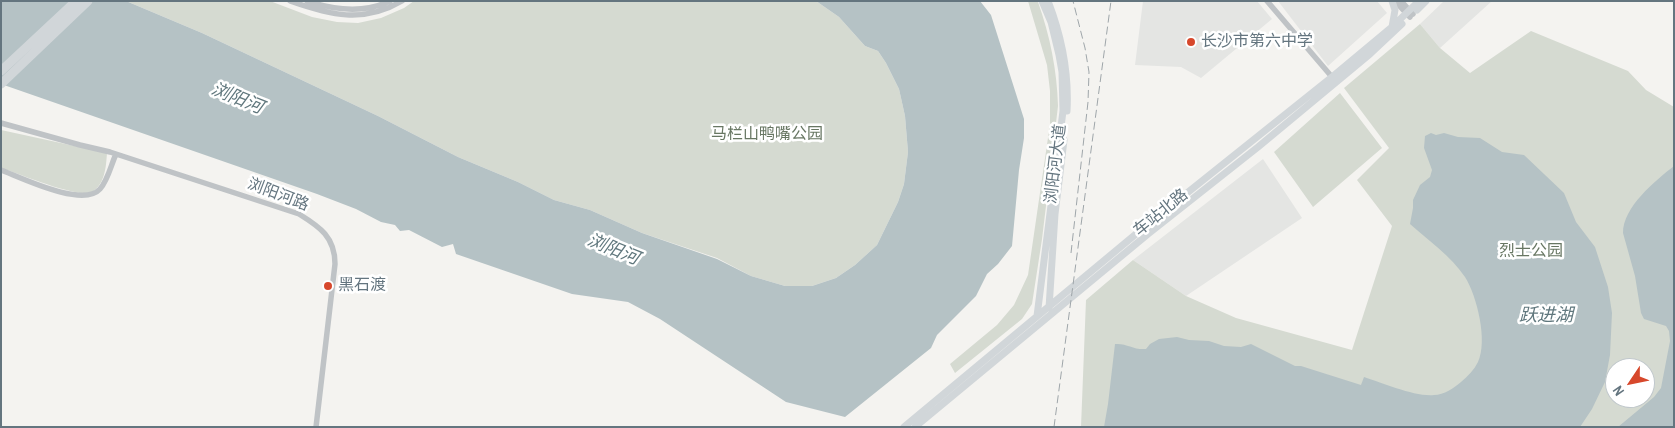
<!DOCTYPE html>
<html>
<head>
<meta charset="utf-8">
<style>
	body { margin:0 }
	#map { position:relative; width:1675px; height:428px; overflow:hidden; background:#f4f3f0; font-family:"Archivo Narrow",sans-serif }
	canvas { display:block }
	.frame { position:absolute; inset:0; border:2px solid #64757f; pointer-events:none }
	.north { position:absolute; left:1605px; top:358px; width:50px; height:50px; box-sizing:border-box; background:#fff; border:1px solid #c1c8cc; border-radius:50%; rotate:236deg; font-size:14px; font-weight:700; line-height:20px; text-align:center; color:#64757f }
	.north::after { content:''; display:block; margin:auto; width:18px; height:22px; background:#d7482c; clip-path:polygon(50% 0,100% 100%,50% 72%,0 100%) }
</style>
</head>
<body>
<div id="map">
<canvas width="1675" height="428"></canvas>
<div class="frame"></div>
<div class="north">N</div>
</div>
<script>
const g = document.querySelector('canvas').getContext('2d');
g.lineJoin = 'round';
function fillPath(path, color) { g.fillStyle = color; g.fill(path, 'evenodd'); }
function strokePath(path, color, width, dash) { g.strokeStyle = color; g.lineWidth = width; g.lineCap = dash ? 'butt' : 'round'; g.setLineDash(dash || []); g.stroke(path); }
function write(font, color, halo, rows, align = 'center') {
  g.font = font + ' "Archivo Narrow","Noto Sans SC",sans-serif'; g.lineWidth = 5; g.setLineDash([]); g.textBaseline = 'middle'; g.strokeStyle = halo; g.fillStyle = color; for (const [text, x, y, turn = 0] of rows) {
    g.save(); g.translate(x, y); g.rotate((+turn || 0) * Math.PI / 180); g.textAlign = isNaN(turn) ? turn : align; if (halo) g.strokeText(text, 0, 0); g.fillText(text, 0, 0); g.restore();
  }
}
fillPath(new Path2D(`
	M1143,1h114l15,18 -71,59 -20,-11 -46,-2z
	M1278,1h99l10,12 -59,53z
	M1444,1h48l-52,47 -20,-24z
	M1263,159l39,59 -116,78 -53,-36z`), '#e4e5e3');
fillPath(new Path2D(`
	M126,1h144l42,16 25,5 21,1 23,-5 23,-10 10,-7h402l23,16 26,29 13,5 8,12 13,26 6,27 3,36 -4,32 -6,18 -21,43 -22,20 -19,13 -24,8h-27l-34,-10 -34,-18 -75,-25 -52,-23 -36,-10 -36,-18 -60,-25 -80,-41 -176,-83z
	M1028,1l10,1c12,34 19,68 20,104l-16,133 -10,65 -10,15 -67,54 -5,-9 47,-39 17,-20 14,-30 22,-151v-33l-3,-26z
	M1420,24l20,24 30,25 61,-42 97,40 18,19 28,17v320h-593l5,-127 47,-40 53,36 50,22 116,32 40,-124 -35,-46 32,-32 -45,-60zM1615,368h30v30h-30z
	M1340,93l42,55 -69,59 -39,-55z
	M1,130l106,23c-1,14 -2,31 -15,39 -14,7 -74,-19 -91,-24z`), '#d5dad1');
fillPath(new Path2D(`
	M1,1h125l76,32 176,83 80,41 60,25 36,18 36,10 52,23 75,26 34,17 34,10h27l24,-8 19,-13 22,-20 21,-43 6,-18 4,-32 -3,-36 -6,-27 -13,-26 -8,-12 -13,-5 -26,-29 -23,-16h164l11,14 33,104v19l-5,32 -7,76 -14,18 -11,10 -11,22 -39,39 -6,13 -86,69 -59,-15 -126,-83 -32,-17 -56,-8 -116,-40 -3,-10 -11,3 -33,-17 -9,1 -5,-6 -14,-3 -25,-13 -39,-15 -316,-110z
	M1431,133l5,2 8,-2 14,4 22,1 22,14 22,3 40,38 12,29 19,25 13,40 4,26 -2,42 -5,27 -13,27 -12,18h-476l4,-23 7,-60c12,-1 18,6 31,5l4,-5 9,-5 18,-2 12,3 20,1 15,5 17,1 10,-3 44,22h6l60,19 3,-8c19,6 51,20 70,18 10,0 20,-7 27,-13 7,-6 13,-12 17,-20 10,-21 -1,-66 -13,-85 -14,-21 -36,-36 -55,-53l3,-16v-8l7,-15 10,-8 2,-7 -8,-22 1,-12z
	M1674,166v261h-56l36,-30 7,-9 9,-47 -1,-10 -3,-5 -22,-7 -3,-6 -6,-37 -12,-43c0,-26 32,-52 51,-67z`), '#b5c2c5');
strokePath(new Path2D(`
	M290,1c40,14 73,23 112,0
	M307,1c27,9 56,13 83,0
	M1267,1l65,76
	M1395,1l15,16
	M1401,1l12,13
	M1,123l79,22 30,7 189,62c21,13 36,23 36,50l-19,163
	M1,170c21,8 82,38 99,19 8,-9 11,-24 16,-35`), '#bfc3c6', 5.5);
strokePath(new Path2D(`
	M1048,1c14,36 21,73 19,110
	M1392,1l3,9 -3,17
	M1417,10l9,-9
	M1049,308l6,-94 9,-74
	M1037,316l26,-205 -1,-39 -3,-17 -8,-33 -9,-21
	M904,427l238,-198 190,-152 60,-50 27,-26
	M915,427l233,-193 110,-87 112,-93 32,-30`), '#d1d6d9', 7);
strokePath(new Path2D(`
	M1,71l75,-70
	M1,84l87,-83`), '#d1d6d9', 9);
strokePath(new Path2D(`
	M1071,253l17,-151 1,-30 -4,-24 -12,-47
	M1054,427l57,-426`), '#9ea5a9', 1, [8, 4]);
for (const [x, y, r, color] of [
	[1191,42,5,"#d7482c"],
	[328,286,5,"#d7482c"]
]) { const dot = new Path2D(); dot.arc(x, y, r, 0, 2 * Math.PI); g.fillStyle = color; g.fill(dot); strokePath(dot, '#fff', 2); }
write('16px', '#64757f', '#fff', [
	["长沙市第六中学",1201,42],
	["黑石渡",338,286]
], 'left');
write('16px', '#687763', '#fff', [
	["马栏山鸭嘴公园",767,135],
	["烈士公园",1531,252]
]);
write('16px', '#64757f', '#fff', [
	["浏阳河大道",1056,164,-83],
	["浏阳河路",278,195,21],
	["车站北路",1161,213,-39]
]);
write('italic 18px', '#60777d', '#fff', [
	["浏阳河",237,99,22],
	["浏阳河",613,250,22],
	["跃进湖",1546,316]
]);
</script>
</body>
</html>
